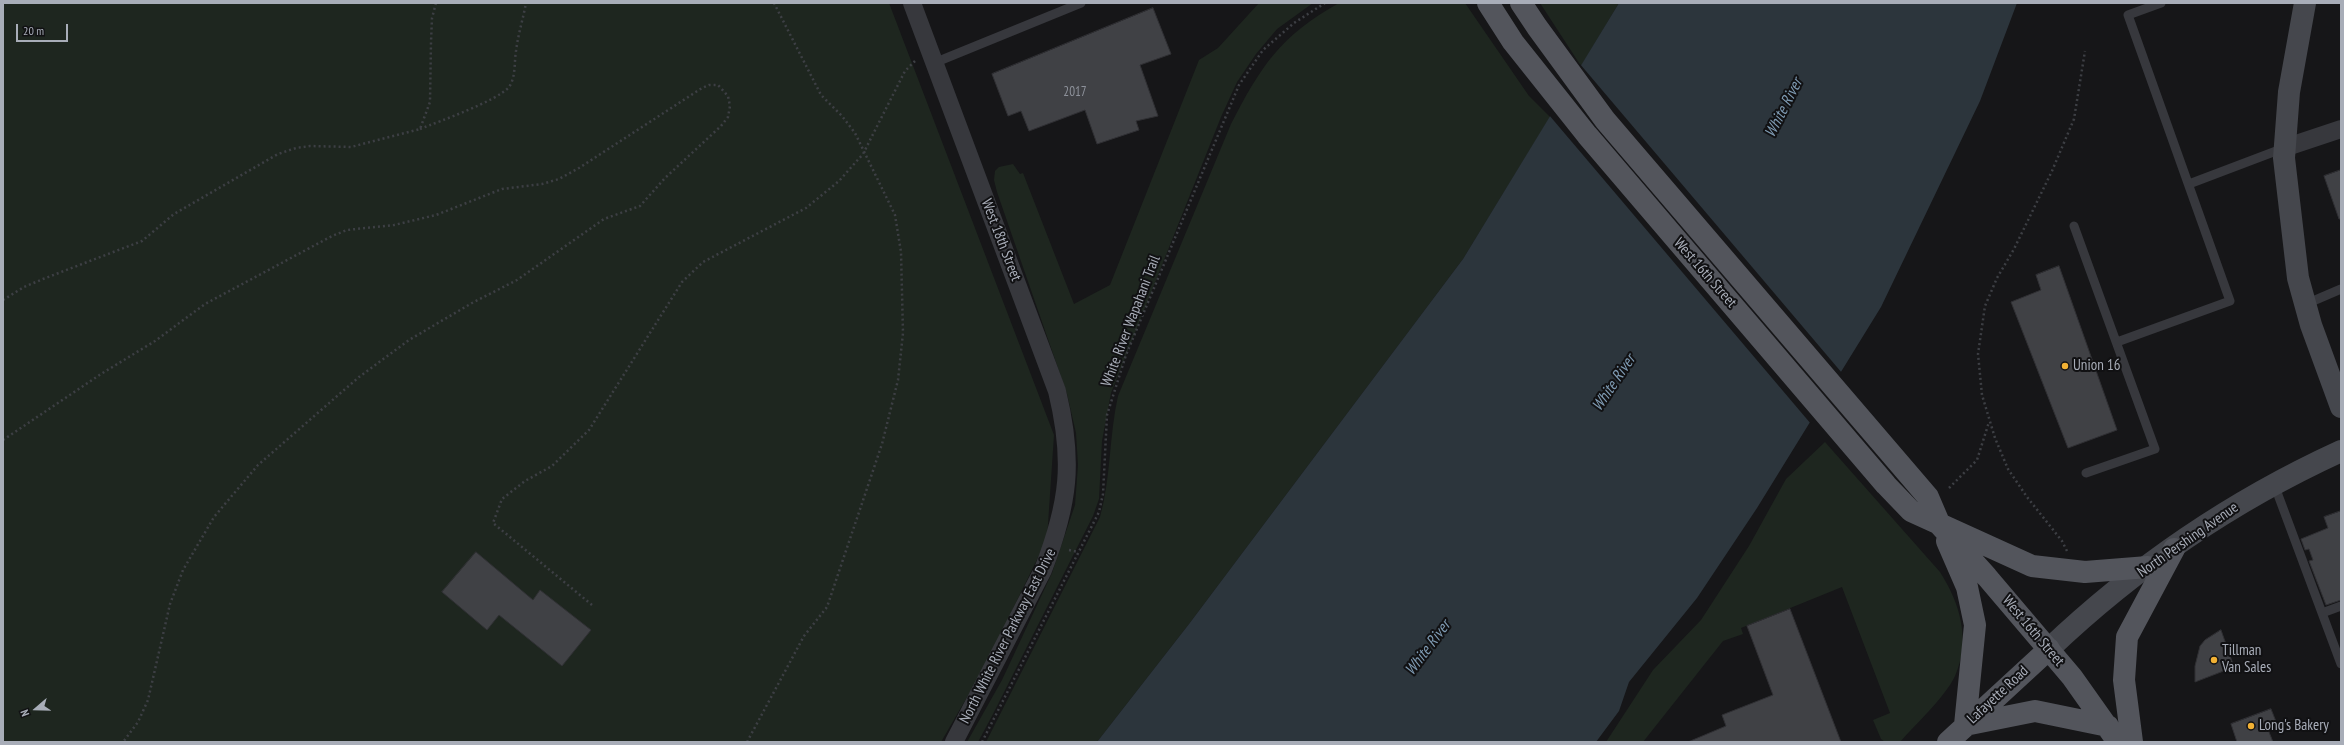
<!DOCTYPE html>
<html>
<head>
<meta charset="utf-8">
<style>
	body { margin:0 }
	#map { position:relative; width:2344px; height:745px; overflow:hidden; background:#161618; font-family:"PT Sans Narrow",sans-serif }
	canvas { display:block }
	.frame { position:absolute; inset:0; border:4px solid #a8adb8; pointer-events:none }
	.north { position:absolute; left:16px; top:689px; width:40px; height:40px; -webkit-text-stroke:3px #111113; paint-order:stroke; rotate:250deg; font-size:11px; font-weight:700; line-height:16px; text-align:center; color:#a8adb8 }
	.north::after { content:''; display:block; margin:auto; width:14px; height:18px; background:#a8adb8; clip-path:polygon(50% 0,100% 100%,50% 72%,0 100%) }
	.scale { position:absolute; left:16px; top:24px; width:52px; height:18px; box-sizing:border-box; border:2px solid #a8adb8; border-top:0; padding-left:5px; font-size:12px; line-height:14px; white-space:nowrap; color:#a8adb8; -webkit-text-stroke:3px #111113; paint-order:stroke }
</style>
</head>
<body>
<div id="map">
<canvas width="2344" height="745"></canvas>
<div class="frame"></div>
<div class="north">N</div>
<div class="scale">20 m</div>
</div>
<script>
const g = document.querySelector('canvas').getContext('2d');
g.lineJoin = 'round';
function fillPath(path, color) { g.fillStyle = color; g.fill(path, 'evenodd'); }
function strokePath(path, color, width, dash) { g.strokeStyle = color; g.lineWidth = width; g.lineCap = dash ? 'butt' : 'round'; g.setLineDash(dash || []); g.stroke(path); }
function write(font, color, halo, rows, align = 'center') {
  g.font = font + ' "PT Sans Narrow",sans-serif'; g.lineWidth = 4; g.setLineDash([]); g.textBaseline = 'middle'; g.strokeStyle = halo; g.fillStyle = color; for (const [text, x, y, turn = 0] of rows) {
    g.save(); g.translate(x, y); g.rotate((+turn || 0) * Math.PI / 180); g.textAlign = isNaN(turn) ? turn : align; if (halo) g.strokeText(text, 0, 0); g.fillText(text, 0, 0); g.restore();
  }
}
fillPath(new Path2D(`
	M3,3h886l165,432 -7,104 -62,127 -44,76h-938z
	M1259,3h54l-36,26 -21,25 -19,28 -16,35 -110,276 -9,48 -3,58 -6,17 -101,200 -14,26h-11l35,-62 50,-107 23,-68 3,-40 -2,-32 -9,-39 -70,-202 -3,-12 1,-9 4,-4 14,-3 7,10 3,-1 51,131 36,-19 89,-225 19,-12z
	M1339,3h126l64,93 21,21 -87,142 -274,365 -92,118h-111l114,-225c11,-40 9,-81 18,-121l113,-272c30,-58 49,-88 108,-121z
	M1540,3h79l-38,63z
	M1825,442l115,130c20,31 31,68 15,104 -9,20 -40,49 -55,66h-15l-4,-3 -8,-19 17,-7 -48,-126 -101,41 2,6 -20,7 -80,101h-37l47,-72 48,-50 48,-74 37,-67z`), '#1e261f');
fillPath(new Path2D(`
	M1619,3h398l-37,98 -99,206 -124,201 -60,90 -68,84 -10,29 -23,31h-499l92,-118 274,-365z`), '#2c353c');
fillPath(new Path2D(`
	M1580,64l262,309 -31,51 -262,-309z`), '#161618');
const building = new Path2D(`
	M1153,8l18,46 -31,11 18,51 -22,5 3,9 -42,14 -12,-34 -56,21 -8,-20 -13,5 -16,-42z
	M2341,170v49h-2l-15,-43z
	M2059,266l58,164 -49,18 -57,-146 30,-12 -5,-15z
	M2341,511v89l-15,5 -17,-44 4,-1 -4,-11 -4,1 -4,-11 27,-11 -4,-11z
	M476,552l57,48 7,-10 51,40 -29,36 -63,-51 -12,15 -45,-38z
	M1790,609l51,133h-153l38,-16 -4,-11 51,-20 -26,-69z
	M2221,630l13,37 -39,15v-16l5,-20 5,-6z
	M2271,709l6,15 -10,3 6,15h-36l-6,-18z`);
fillPath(building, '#404145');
strokePath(building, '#303034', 1);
strokePath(new Path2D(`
	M420,129c20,-8 77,-28 89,-42 7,-10 5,-24 7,-36 2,-16 7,-32 10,-48
	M3,300l21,-13 19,-8 99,-38 32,-27 104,-60 18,-6 14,-2 41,1 69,-18 10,-27 1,-60 1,-24 4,-15
	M3,440l98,-66 54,-33 50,-37 127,-68 15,-6 47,-5 42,-10 66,-26 40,-5 17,-5 20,-11 123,-80 7,-3h9l10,11 2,10 -2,11 -7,9 -56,52 -25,28 -36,13 -87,61 -45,23 -63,37 -50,37 -101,88 -44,52 -31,53 -13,34 -22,96 -10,22 -15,20
	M1949,488l28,-28 12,-38
	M1069,550l9,2
	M2067,551l-5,-10 -35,-44 -19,-28 -13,-31 -13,-43 -4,-41 7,-48 12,-28 17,-29 38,-78 22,-52 11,-68
	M592,605l-99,-82 9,-24 23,-18 27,-15 37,-36 93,-148 21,-20 103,-54 33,-27 24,-27 42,-83 10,-10
	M747,742l57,-106 23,-29 55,-163 16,-64 5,-47 -2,-81 -6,-37 -40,-82 -13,-17 -21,-21 -47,-92
	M982,742l117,-230 4,-18 4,-79 19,-60 113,-270 24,-35 31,-27 31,-20`), '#3d3f44', 2.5, [2, 3]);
strokePath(new Path2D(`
	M934,63l147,-60
	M2189,184l95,-36
	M2074,226l81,223 -69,24
	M2306,304l35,-15
	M2117,342l113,-41 -102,-286 33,-12
	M2274,484l67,180
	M2322,613l19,-7`), '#37383d', 9);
strokePath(new Path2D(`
	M912,3l145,388c17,70 12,112 -14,179l-89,172
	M2284,148l57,-19`), '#37383d', 18);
strokePath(new Path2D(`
	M2305,3l-16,89 -5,66 14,120 13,47 30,82
	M2049,649c85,-81 185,-149 292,-198`), '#45474d', 22);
strokePath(new Path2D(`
	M1488,3l25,39 74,93 299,350 25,26 121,55 53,6 63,-5
	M1521,3l16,24 68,93 323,377 12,28 47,52 85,100 46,65
	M1947,541l20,46 8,38 -10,100
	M1965,725l70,-14 73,15
	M1948,742l101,-93
	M2132,742l-8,-62 3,-43 47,-88`), '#53555c', 22);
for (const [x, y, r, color] of [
	[2065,366,4,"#f2b134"],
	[2214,660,4,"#f2b134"],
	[2251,726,4,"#f2b134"]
]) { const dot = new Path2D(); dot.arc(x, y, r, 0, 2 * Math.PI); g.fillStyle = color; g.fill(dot); strokePath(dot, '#111113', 1.5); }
write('13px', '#8e929b', null, [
	["2017",1075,92]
]);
write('15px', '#a8adb8', '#111113', [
	["West 18th Street",1001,240,69],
	["West 16th Street",1705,273,49],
	["White River Wapahani Trail",1131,321,-69],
	["North Pershing Avenue",2188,540,-35],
	["West 16th Street",2033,631,50],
	["North White River Parkway East Drive",1008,636,-63],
	["Lafayette Road",1998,695,-43]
]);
write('15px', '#a8adb8', '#111113', [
	["Union 16",2073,366],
	["Tillman",2222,651],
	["Van Sales",2222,668],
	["Long's Bakery",2259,726]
], 'left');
write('italic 16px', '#7f9bb3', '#111113', [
	["White River",1784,108,-63],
	["White River",1614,383,-56],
	["White River",1428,648,-53]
]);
</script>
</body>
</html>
